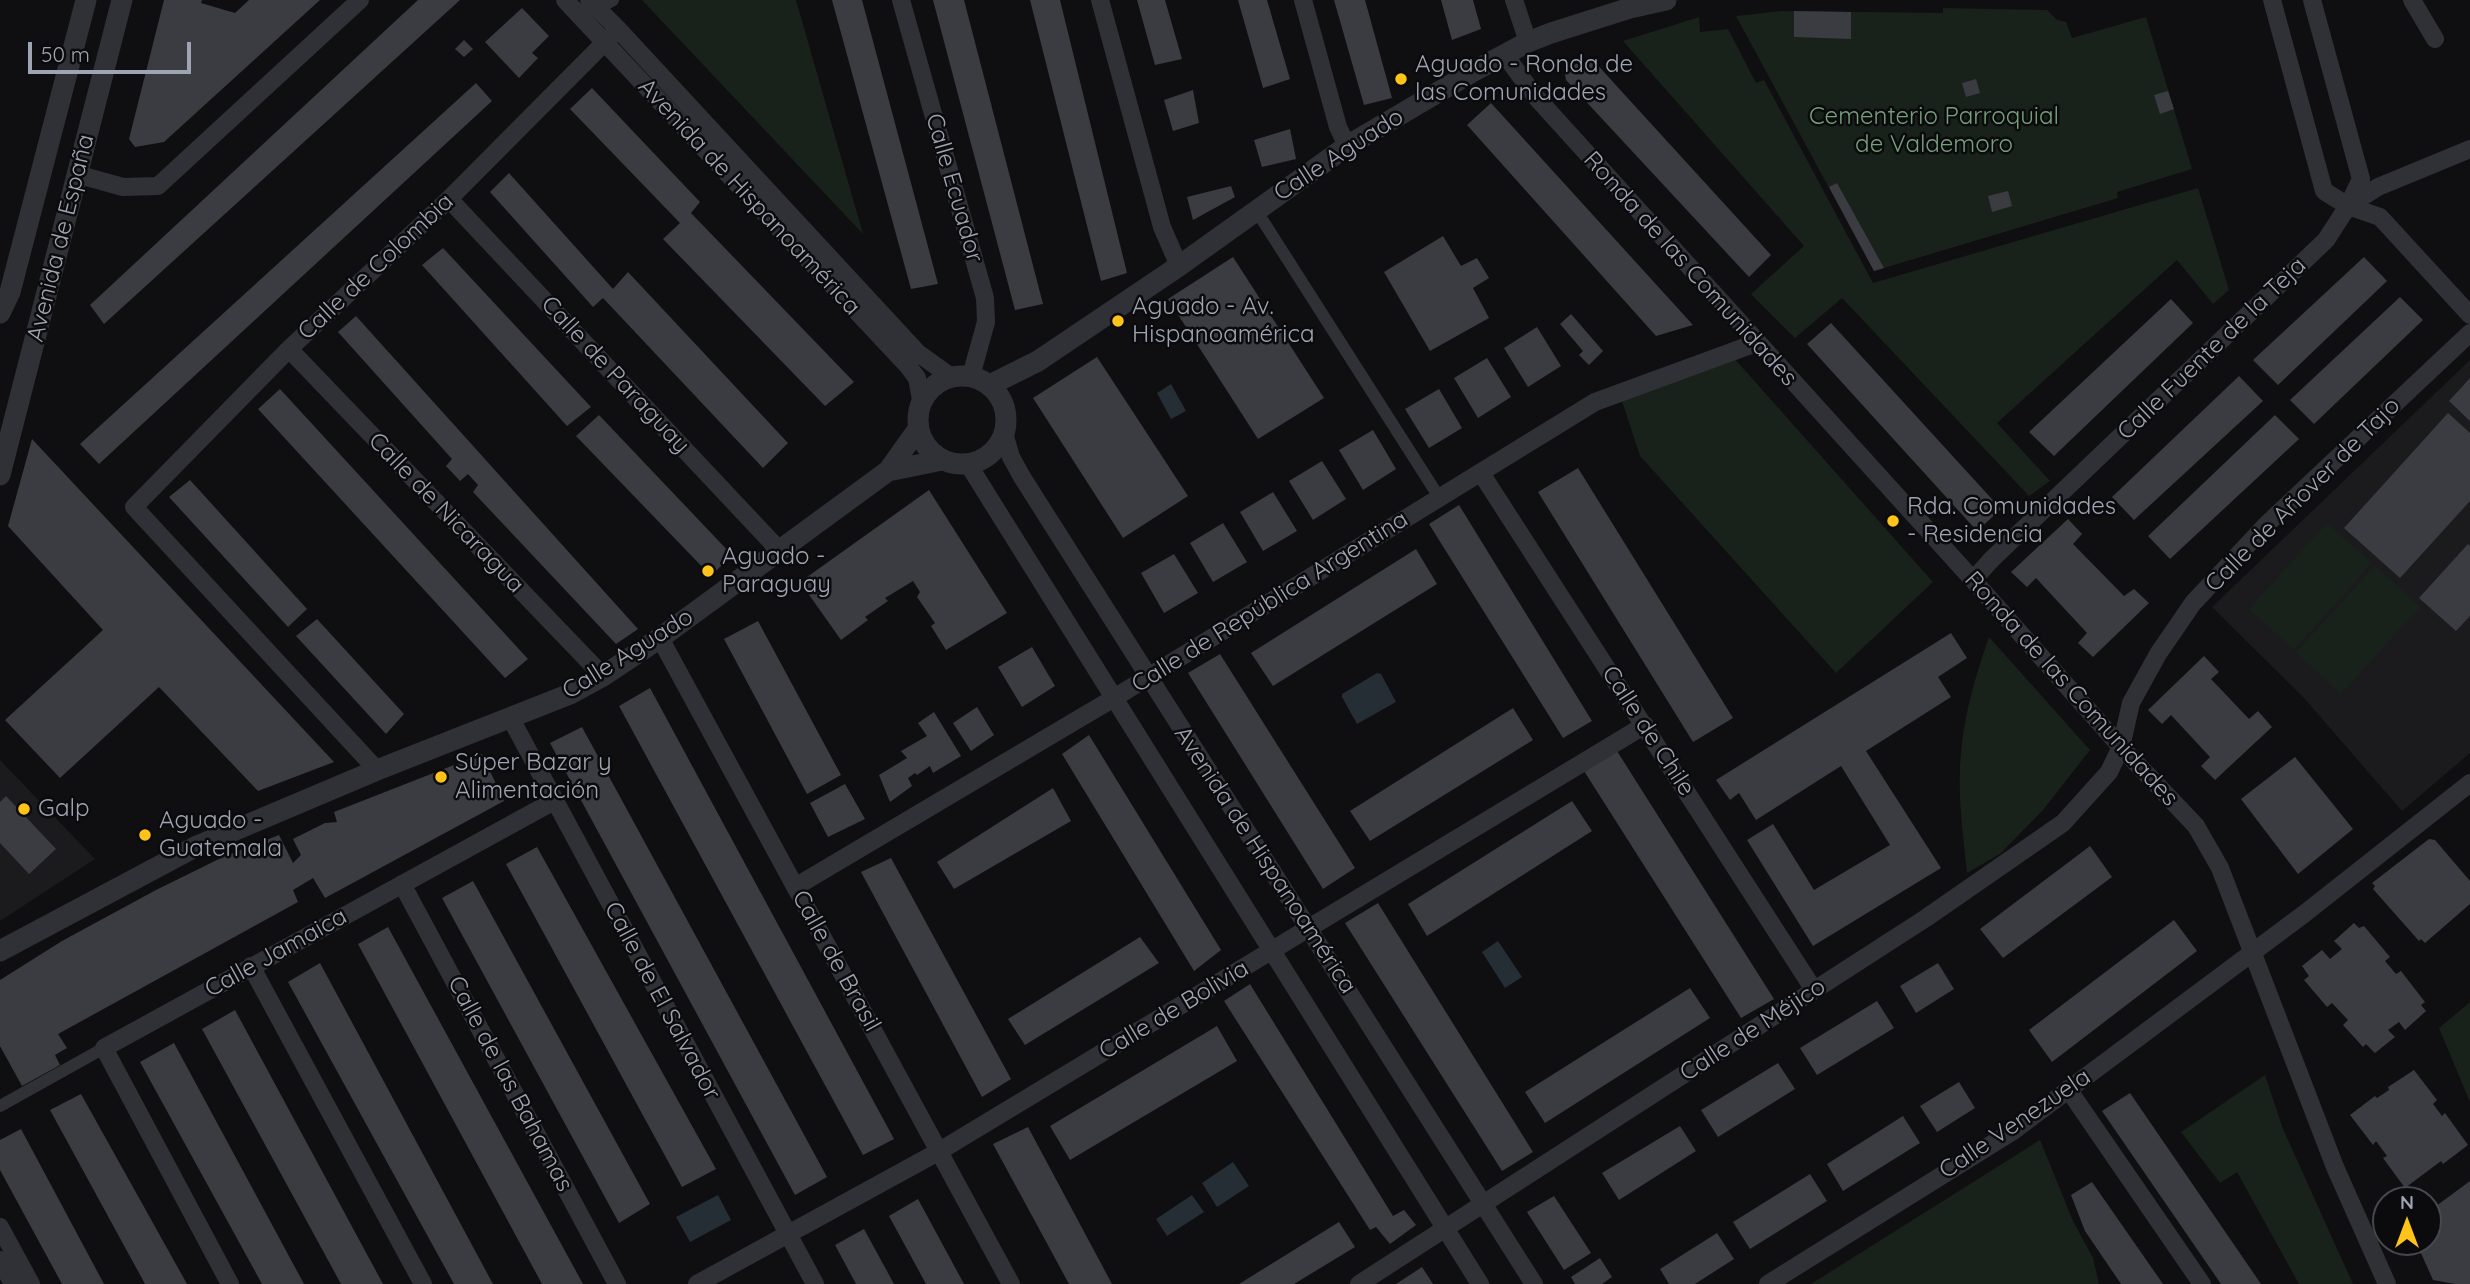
<!DOCTYPE html>
<html>
<head>
<meta charset="utf-8">
<style>
	body { margin:0 }
	#map { position:relative; width:2470px; height:1284px; overflow:hidden; background:#0f0f11; font-family:Quicksand,sans-serif }
	canvas { display:block }
	.north { position:absolute; left:2372px; top:1186px; width:70px; height:70px; box-sizing:border-box; background:#0b0a0c; border:2px solid #46484f; border-radius:50%; rotate:0deg; font-size:19px; font-weight:700; line-height:28px; text-align:center; color:#9fa4b3 }
	.north::after { content:''; display:block; margin:auto; width:24px; height:32px; background:#ffc319; clip-path:polygon(50% 0,100% 100%,50% 72%,0 100%) }
	.scale { position:absolute; left:28px; top:42px; width:163px; height:32px; box-sizing:border-box; border:4px solid #9fa4b3; border-top:0; padding-left:9px; font-size:21px; line-height:24px; white-space:nowrap; color:#9fa4b3; -webkit-text-stroke:5px #0b0a0c; paint-order:stroke }
</style>
</head>
<body>
<div id="map">
<canvas width="2470" height="1284"></canvas>
<div class="north">N</div>
<div class="scale">50 m</div>
</div>
<script>
const g = document.querySelector('canvas').getContext('2d');
g.lineJoin = 'round';
function fillPath(path, color) { g.fillStyle = color; g.fill(path, 'evenodd'); }
function strokePath(path, color, width, dash) { g.strokeStyle = color; g.lineWidth = width; g.lineCap = dash ? 'butt' : 'round'; g.setLineDash(dash || []); g.stroke(path); }
function write(font, color, halo, rows, align = 'center') {
  g.font = font + ' Quicksand,sans-serif'; g.lineWidth = 5; g.setLineDash([]); g.textBaseline = 'middle'; g.strokeStyle = halo; g.fillStyle = color; for (const [text, x, y, turn = 0] of rows) {
    g.save(); g.translate(x, y); g.rotate((+turn || 0) * Math.PI / 180); g.textAlign = isNaN(turn) ? turn : align; if (halo) g.strokeText(text, 0, 0); g.fillText(text, 0, 0); g.restore();
  }
}
fillPath(new Path2D(`
	M2470,360v393l-68,58 -98,-113 -92,-91z
	M0,760l95,99 -95,62z`), '#1b1b1e');
fillPath(new Path2D(`
	M642,0h154l67,234z
	M1943,8l104,2 10,10 9,2 6,16 74,-21 46,152 -75,23 1,6 -244,73 -138,-255 45,-5 162,2z
	M1699,17l1,15 28,-3 28,54 8,-3 109,203 325,-95 31,102 -16,14 -36,-44 -180,163 53,58 -21,15 -187,-198 -47,40 -44,-44 53,-48 -181,-205z
	M1734,358l199,224 -97,91 -196,-217 -19,-58z
	M2327,523l45,40 -78,87 -45,-41z
	M2375,566l45,41 -79,87 -45,-42z
	M1989,637l101,113 -47,60 -43,44 -33,19c-4,-39 -10,-80 -6,-120 3,-39 15,-79 28,-116z
	M2470,1002v100l-31,-74z
	M2265,1075l18,54 70,155h-54l-62,-112 -17,11 -39,-51z
	M2040,1140l33,81 20,37 6,26h-288z`), '#19211b');
fillPath(new Path2D(`
	M1171,384l15,27 -15,8 -14,-26z
	M1377,673l4,1 15,28 -39,22 -15,-27v-3z
	M1498,941l24,36 -17,11 -23,-36z
	M1233,1162l16,24 -32,21 -15,-24z
	M718,1195l13,25 -41,22 -14,-25z
	M1192,1195l12,17 -37,24 -11,-17z`), '#252d35');
fillPath(new Path2D(`
	M164,0h38l-1,3 34,10 14,-13h71l-156,142 -29,5 -6,-8z
	M418,0h42l-356,324 -14,-19z
	M832,0h30l76,284 -27,5z
	M933,0h31l79,304 -28,6z
	M1030,0h30l67,273 -26,8z
	M1137,0h28l17,59 -27,6z
	M1238,0h29l23,79 -27,9z
	M1334,0h31l27,98 -28,7z
	M1441,0h32l8,29 -29,11z
	M522,8l27,28 -17,17 6,5 -19,20 -34,-36z
	M1794,11l57,1v27l-57,-2z
	M464,40l9,9 -9,8 -9,-8z
	M1592,59l179,196 -22,22 -183,-197 -2,-12z
	M1976,79l4,14 -14,4 -4,-14z
	M476,83l16,18 -393,363 -19,-20z
	M592,88l108,114 -9,11 163,169 -29,24 -162,-167 17,-16 -110,-114z
	M1193,90l6,33 -26,8 -9,-31z
	M2168,91l6,18 -14,5 -6,-19z
	M1491,103l202,222 -37,11 -189,-211z
	M1290,129l6,30 -34,8 -8,-27z
	M509,173l104,116 15,-17 160,171 -25,25 -160,-170 -10,9 -103,-115z
	M1837,183l47,85 -10,3 -45,-84z
	M1231,186l4,11 -42,23 -6,-23z
	M2008,191l4,15 -20,6 -4,-16z
	M1443,236l18,30 16,-8 12,20 -16,10 16,30 -59,33 -46,-79z
	M443,248l148,159 -24,19 -145,-161z
	M1233,257l91,141 -66,41 -90,-140z
	M2364,257l23,24 -109,104 -25,-25z
	M2400,297l23,23 -109,104 -24,-24z
	M2171,299l22,24 -139,133 -25,-24z
	M1571,314l32,37 -14,14 -10,-10 4,-4 -23,-27z
	M356,316l282,313 -22,15 -143,-152 5,-7 -10,-11 -8,7 -14,-15 6,-7 -114,-127z
	M1831,323l170,186 -24,22 -170,-187z
	M1537,327l24,39 -33,21 -24,-39z
	M1097,357l91,139 -65,42 -90,-140z
	M1487,358l24,39 -33,21 -24,-40z
	M2239,376l24,25 -129,119 -22,-23z
	M2470,378v43l-21,-20z
	M280,389l248,270 -23,19 -247,-269z
	M1439,389l23,39 -33,20 -24,-39z
	M2448,413l22,20v68l-70,77 -56,-50z
	M599,415l133,140 -21,21 -135,-140z
	M2275,415l24,24 -129,120 -22,-23z
	M1373,430l23,39 -33,21 -24,-40z
	M32,439l302,323 -76,29 -99,-104 -99,91 -55,-58 98,-90 -95,-104z
	M1322,461l24,38 -33,21 -24,-39z
	M1578,468l155,250 -40,24 -155,-250z
	M190,480l117,129 -19,18 -119,-130z
	M929,490l78,123 -61,37 -15,-24 4,-3 -18,-26 3,-5 -7,-11 -28,17 3,3 -23,16 3,3 -27,20 -41,-58z
	M1273,492l24,39 -34,20 -23,-39z
	M1459,505l133,216 -29,17 -134,-214z
	M2068,519l14,15 -9,10 51,52 10,-7 15,14 -56,54 -15,-14 9,-10 -51,-55 -9,9 -16,-15z
	M1223,523l24,39 -34,20 -23,-39z
	M2468,544l2,2v70l-14,15 -37,-33z
	M1416,549l21,35 -164,102 -22,-33z
	M1174,554l24,39 -34,20 -23,-40z
	M317,619l87,95 -18,20 -90,-98z
	M758,621l83,154 -34,19 -83,-155z
	M1951,633l16,25 -29,19 13,20 -85,54 75,117 -128,78 -66,-106 26,-16 41,66 76,-45 -49,-79 -85,54 -17,-27 -9,7 -14,-20z
	M1032,647l23,39 -33,21 -24,-40z
	M1220,654l135,214 -32,21 -135,-216z
	M2204,656l15,16 -8,7 38,40 9,-8 14,16 -57,53 -14,-14 9,-9 -39,-42 -9,9 -14,-14z
	M650,688l244,451 -31,16 -244,-449z
	M977,707l17,28 -23,16 -18,-28z
	M1513,708l20,32 -163,101 -20,-30z
	M934,712l27,44 -28,17 -3,-7 -13,9 -2,-2 -7,5 4,8 -22,16 -11,-27 28,-17 -6,-7 26,-15 -9,-13z
	M582,727l245,450 -32,18 -245,-452z
	M1089,735l132,215 -27,21 -132,-217z
	M1617,751l157,248 -33,19 -157,-247z
	M482,754l22,47 -179,97 -12,-20 -20,12 5,12 -240,132 9,14 -12,7 5,10 -38,21 -22,-40v-66l62,-39 94,-51 67,-33 56,-22 14,28 8,-8 -8,-16 32,-16 12,-1 -3,-10z
	M2295,757l58,72 -55,45 -57,-75z
	M845,784l20,35 -37,18 -18,-34z
	M1053,788l18,33 -117,68 -17,-27z
	M6,796l50,53 -27,25 -29,-31v-41z
	M1572,801l20,30 -165,105 -19,-32z
	M2429,839l6,1 35,41v23l-45,39 -4,-4 -2,2 -46,-52 2,-3 -3,-3z
	M2090,846l22,31 -109,81 -23,-29z
	M537,847l179,322 -34,18 -176,-323z
	M891,858l120,221 -29,18 -121,-225z
	M473,881l177,323 -31,19 -177,-325z
	M1378,903l155,249 -31,19 -157,-248z
	M2174,920l23,31 -145,111 -23,-32z
	M2354,923l5,5 5,-2 26,31 -5,4 11,13 5,-3 24,31 -4,3 5,6 -21,19 -6,-8 -11,8 7,7 -20,16 -9,-9 -3,3 -20,-22 5,-5 -16,-17 -5,4 -23,-27 5,-4 -7,-10 20,-16 8,9 12,-10 -8,-8z
	M388,927l195,357h-41l-184,-340z
	M1140,937l19,26 -134,82 -17,-26z
	M320,963l173,321h-39l-166,-302z
	M1938,963l16,26 -38,24 -16,-27z
	M1250,984l143,232 11,-6 12,15 -26,19 -14,-17 -6,3 -146,-229z
	M1690,988l20,30 -165,105 -20,-31z
	M1877,1001l17,27 -77,47 -17,-27z
	M235,1010l148,274h-42l-139,-255z
	M1217,1026l20,35 -167,99 -20,-34z
	M174,1043l130,241h-42l-122,-222z
	M1778,1063l17,26 -77,48 -17,-27z
	M2414,1070l23,30 -4,4 9,12 3,-3 23,32 -25,19 -2,-3 -36,27 -22,-30 4,-2 -11,-15 -3,4 -23,-30 25,-19 2,2 12,-8 -1,-3z
	M1959,1082l16,26 -38,24 -17,-26z
	M2130,1093l131,191h-40l-119,-173z
	M81,1094l106,190h-42l-95,-174z
	M1903,1116l17,27 -77,48 -16,-27z
	M1680,1126l16,25 -77,49 -17,-27z
	M1028,1127l84,157h-43l-76,-140z
	M21,1129l83,155h-42l-62,-114v-30z
	M1810,1174l17,27 -77,48 -17,-27z
	M2470,1181v103h-15l-22,-4 -17,-38h12v-30z
	M2092,1182l71,102h-42l-36,-53 -14,-36z
	M1554,1196l37,57 -27,17 -37,-58z
	M918,1199l46,85h-38l-37,-68z
	M1339,1222l16,25 -61,37h-55z
	M864,1229l30,55h-38l-21,-39z
	M1717,1233l17,26 -39,25h-26l-9,-15z
	M1600,1258l12,19 -10,7h-27l-4,-7z
	M1422,1267l11,17h-37z`), '#3b3c41');
strokePath(new Path2D(`
	M598,9l15,-9
	M1256,210l183,287
	M0,1106l104,-58`), '#303136', 12);
strokePath(new Path2D(`
	M565,0l343,366 9,12 4,22
	M589,0l29,29 300,324 32,23
	M901,0l84,298 1,24 -15,54
	M1100,0l62,227 17,39
	M1303,0l35,127 9,19
	M1514,0l14,42
	M2272,0l52,191 24,15 13,-27 -49,-179
	M2412,0l23,39
	M1505,55l30,41 438,484 148,167 75,79 24,42 115,299 52,117
	M76,174l47,13 35,-1 202,-186
	M449,199l331,352
	M2348,206l32,11 90,98
	M289,349l314,327
	M1004,433l7,24 11,20 512,807
	M968,464l512,820
	M1481,473l333,517
	M1973,580l19,-21 334,-319 22,-34 30,-19 92,-38
	M660,638l351,646
	M510,717l305,567
	M377,770l-243,-263 155,-158 160,-150 169,-170
	M402,884l215,400
	M795,887l319,-189 481,-296 161,-59
	M251,966l172,318
	M2068,1089l134,195
	M0,1227l31,57
	M0,1260l13,24
	M230,1284l-126,-236 450,-247
	M697,1284l241,-132 707,-427
	M1359,1284l567,-366 137,-95 46,-51 12,-25 10,-44 27,-49 35,-51 75,-80 202,-190
	M1768,1284l245,-153 291,-217 166,-131`), '#303136', 18);
strokePath(new Path2D(`
	M0,313l10,-21 76,-292
	M918 420a44 44 0 1 1 88 0a44 44 0 1 1-88 0Z
	M990,385l48,-24 141,-95 168,-120 127,-75 54,-29 23,-9 79,-25 36,-8
	M888,471l54,-11
	M0,475l122,-475
	M0,951l195,-104 182,-77 193,-76 33,-18 57,-38 228,-167 30,-42`), '#303136', 21);
for (const [x, y, r, color] of [
	[1401,79,7,"#ffc319"],
	[1118,321,7,"#ffc319"],
	[1893,521,7,"#ffc319"],
	[708,571,7,"#ffc319"],
	[441,777,7,"#ffc319"],
	[24,809,7,"#ffc319"],
	[145,835,7,"#ffc319"]
]) { const dot = new Path2D(); dot.arc(x, y, r, 0, 2 * Math.PI); g.fillStyle = color; g.fill(dot); strokePath(dot, '#0b0a0c', 2.5); }
write('24px', '#9fa4b3', '#0b0a0c', [
	["Aguado - Ronda de",1415,65],
	["las Comunidades",1415,93],
	["Aguado - Av.",1132,307],
	["Hispanoamérica",1132,335],
	["Rda. Comunidades",1907,507],
	["- Residencia",1907,535],
	["Aguado -",722,557],
	["Paraguay",722,585],
	["Súper Bazar y",455,763],
	["Alimentación",455,791],
	["Galp",38,809],
	["Aguado -",159,821],
	["Guatemala",159,849]
], 'left');
write('24px', '#74a07a', '#0b0a0c', [
	["Cementerio Parroquial",1934,117],
	["de Valdemoro",1934,145]
]);
write('24px', '#9fa4b3', '#0b0a0c', [
	["Calle Aguado",1339,155,-33],
	["Calle Ecuador",954,188,74],
	["Avenida de Hispanoamérica",749,197,47],
	["Avenida de España",61,238,-76],
	["Calle de Colombia",376,267,-43],
	["Ronda de las Comunidades",1690,269,48],
	["Calle Fuente de la Teja",2212,349,-44],
	["Calle de Paraguay",615,375,47],
	["Calle de Añover de Tajo",2303,495,-45],
	["Calle de Nicaragua",446,513,46],
	["Calle de República Argentina",1270,602,-32],
	["Calle Aguado",628,654,-32],
	["Ronda de las Comunidades",2071,689,48],
	["Calle de Chile",1648,731,57],
	["Avenida de Hispanoamérica",1265,860,57],
	["Calle Jamaica",276,953,-29],
	["Calle de Brasil",836,961,61],
	["Calle de El Salvador",662,1001,62],
	["Calle de Bolivia",1174,1010,-31],
	["Calle de Méjico",1753,1030,-33],
	["Calle de las Bahamas",510,1084,62],
	["Calle Venezuela",2015,1124,-34]
]);
</script>
</body>
</html>
